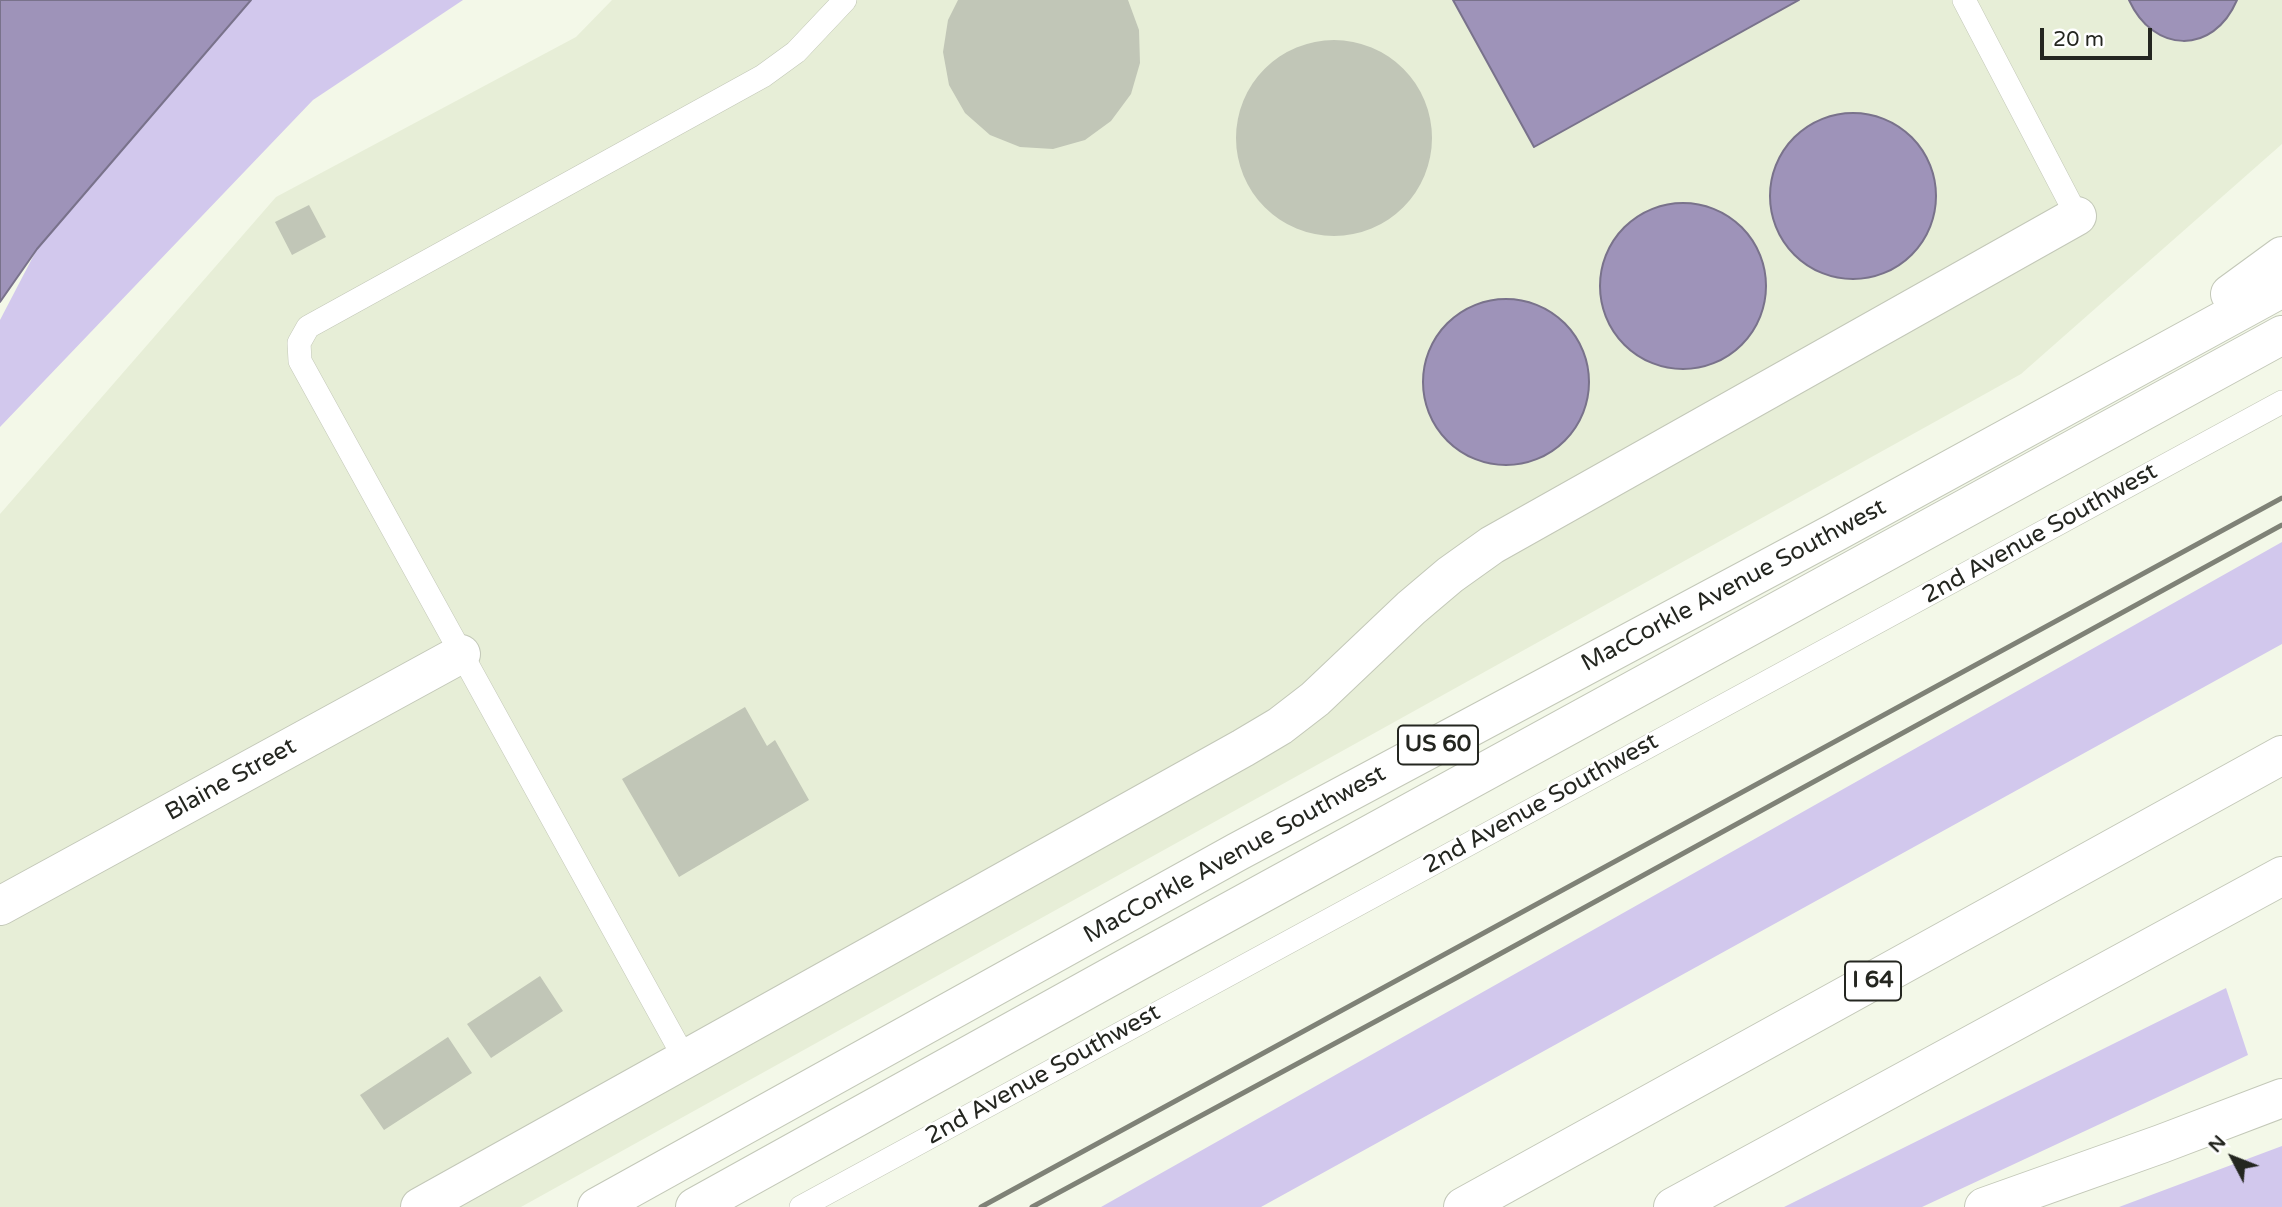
<!DOCTYPE html>
<html>
<head>
<meta charset="utf-8">
<style>
	body { margin:0 }
	#map { position:relative; width:2282px; height:1207px; overflow:hidden; background:#f3f8e8; font-family:"Varela Round",sans-serif }
	canvas { display:block }
	.north { position:absolute; left:2198px; top:1123px; width:70px; height:70px; -webkit-text-stroke:5px #fff; paint-order:stroke; rotate:312deg; font-size:19px; font-weight:700; line-height:28px; text-align:center; color:#242620 }
	.north::after { content:''; display:block; margin:auto; width:24px; height:32px; background:#242620; clip-path:polygon(50% 0,100% 100%,50% 72%,0 100%) }
	.scale { position:absolute; left:2040px; top:28px; width:112px; height:32px; box-sizing:border-box; border:4px solid #242620; border-top:0; padding-left:9px; font-size:21px; line-height:24px; white-space:nowrap; color:#242620; -webkit-text-stroke:5px #fff; paint-order:stroke }
</style>
</head>
<body>
<div id="map">
<canvas width="2282" height="1207"></canvas>
<div class="north">N</div>
<div class="scale">20 m</div>
</div>
<script>
const g = document.querySelector('canvas').getContext('2d');
g.lineJoin = 'round';
function fillPath(path, color) { g.fillStyle = color; g.fill(path, 'evenodd'); }
function strokePath(path, color, width, dash) { g.strokeStyle = color; g.lineWidth = width; g.lineCap = dash ? 'butt' : 'round'; g.setLineDash(dash || []); g.stroke(path); }
function write(font, color, halo, rows, align = 'center') {
  g.font = font + ' "Varela Round",sans-serif'; g.lineWidth = 5; g.setLineDash([]); g.textBaseline = 'middle'; g.strokeStyle = halo; g.fillStyle = color; for (const [text, x, y, turn = 0] of rows) {
    g.save(); g.translate(x, y); g.rotate((+turn || 0) * Math.PI / 180); g.textAlign = isNaN(turn) ? turn : align; if (halo) g.strokeText(text, 0, 0); g.fillText(text, 0, 0); g.restore();
  }
}
fillPath(new Path2D(`
	M612,0h1670v144l-261,230 -1500,833h-521v-693l276,-317 300,-160z`), '#e7eed7');
fillPath(new Path2D(`
	M251,0h212l-150,100 -313,327v-107l37,-71z
	M2282,542v102l-1021,563h-160z
	M2226,988l22,67 -326,152h-138z
	M2282,1146v61h-163z`), '#d2c8ed');
const water = new Path2D(`
	M0,0h251l-214,249 -37,53z
	M1453,0h346l-265,147z
	M2129,0h108c-24,56 -84,53 -108,0z
	M1770 196a83 83 0 1 1 166 0a83 83 0 1 1-166 0Z
	M1600 286a83 83 0 1 1 166 0a83 83 0 1 1-166 0Z
	M1423 382a83 83 0 1 1 166 0a83 83 0 1 1-166 0Z`);
fillPath(water, '#9e93b9');
strokePath(water, '#79728b', 2);
fillPath(new Path2D(`
	M958,0h170l11,30 1,33 -9,31 -20,27 -26,19 -32,9 -33,-2 -30,-12 -25,-22 -16,-28 -6,-33 5,-32z
	M1236 138a98 98 0 1 1 196 0a98 98 0 1 1-196 0Z
	M309,205l17,32 -34,18 -17,-33z
	M745,707l22,39 8,-6 34,60 -130,77 -57,-98z
	M540,976l23,35 -72,47 -24,-34z
	M448,1037l24,36 -88,57 -24,-35z`), '#c1c6b7');
const service = new Path2D(`
	M1964,0l113,216
	M685,1059l-385,-698 -1,-18 9,-16 455,-251 33,-24 49,-52
	M801,1207l1481,-805`);
const minor = new Path2D(`
	M0,906l461,-252
	M420,1207l823,-459 37,-22 35,-27 96,-91 39,-33 42,-30 585,-329`);
const secondary = new Path2D(`
	M1984,1207l177,-63 121,-46`);
const primary = new Path2D(`
	M2230,294l52,-38
	M597,1207l640,-355 597,-319 448,-245
	M695,1207l442,-245 1145,-627`);
const motorway = new Path2D(`
	M1463,1207l819,-452
	M1673,1207l609,-331`);
strokePath(service, '#c3c8b8', 24);
strokePath(minor, '#c3c8b8', 40);
strokePath(secondary, '#c3c8b8', 40);
strokePath(primary, '#c3c8b8', 40);
strokePath(motorway, '#c3c8b8', 40);
strokePath(service, '#fff', 23);
strokePath(minor, '#fff', 38);
strokePath(secondary, '#fff', 38);
strokePath(primary, '#fff', 38);
strokePath(motorway, '#fff', 38);
strokePath(new Path2D(`
	M981,1207l1301,-709
	M1032,1207l424,-229 826,-453`), '#7f8277', 5);
for (const [x, y, w] of [
	[1438,745,80],
	[1873,981,56]
]) { const box = new Path2D(); box.roundRect(x - w / 2, y - 19.5, w, 39, 5); g.fillStyle = '#fff'; g.fill(box); strokePath(box, '#242620', 2); }
write('bold 23px', '#242620', null, [
	["US 60",1438,745],
	["I 64",1873,981]
]);
write('24px', '#242620', '#fff', [
	["2nd Avenue Southwest",2040,534,-29],
	["MacCorkle Avenue Southwest",1734,586,-28],
	["Blaine Street",231,780,-29],
	["2nd Avenue Southwest",1541,804,-29],
	["MacCorkle Avenue Southwest",1235,855,-29],
	["2nd Avenue Southwest",1043,1075,-29]
]);
</script>
</body>
</html>
